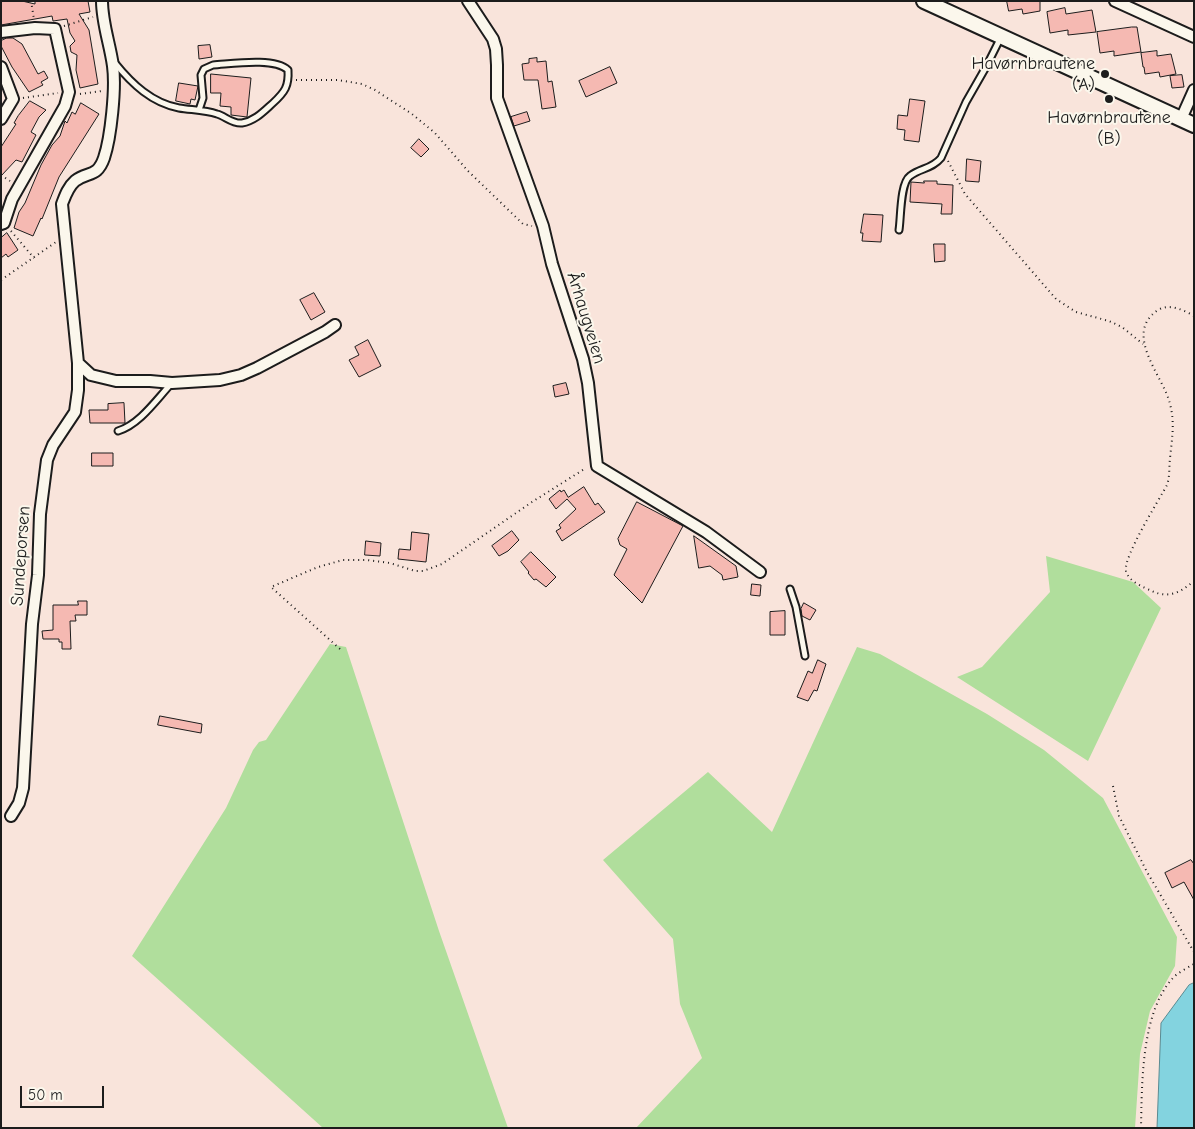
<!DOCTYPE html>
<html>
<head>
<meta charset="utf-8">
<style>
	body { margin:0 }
	#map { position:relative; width:1195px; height:1129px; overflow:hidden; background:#f9e4db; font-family:"Comic Neue",sans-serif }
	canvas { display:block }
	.frame { position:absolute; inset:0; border:2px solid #1c1c1c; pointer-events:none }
	.scale { position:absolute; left:20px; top:1086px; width:84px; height:22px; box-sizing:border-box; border:2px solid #1c1c1c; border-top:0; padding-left:6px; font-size:15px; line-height:18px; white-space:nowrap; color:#1c1c1c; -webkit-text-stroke:4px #fbf7ec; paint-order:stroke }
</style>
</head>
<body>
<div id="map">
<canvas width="1195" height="1129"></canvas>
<div class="frame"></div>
<div class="scale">50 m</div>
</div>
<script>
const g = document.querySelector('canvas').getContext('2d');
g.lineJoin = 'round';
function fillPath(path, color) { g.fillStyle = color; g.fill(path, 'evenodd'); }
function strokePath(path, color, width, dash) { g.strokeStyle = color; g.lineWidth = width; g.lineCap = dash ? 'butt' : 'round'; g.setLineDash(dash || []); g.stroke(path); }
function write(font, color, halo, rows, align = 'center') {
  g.font = font + ' "Comic Neue",sans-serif'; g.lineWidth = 4; g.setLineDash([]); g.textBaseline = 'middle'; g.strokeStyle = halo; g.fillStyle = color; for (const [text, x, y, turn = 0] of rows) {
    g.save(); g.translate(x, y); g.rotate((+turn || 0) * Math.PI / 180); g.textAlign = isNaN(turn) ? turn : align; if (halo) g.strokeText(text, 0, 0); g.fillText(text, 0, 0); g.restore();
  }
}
fillPath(new Path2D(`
	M1046,556l87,26 28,26 -73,153 -131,-84 25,-10 68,-75z
	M330,644l16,3 93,284 69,197h-185l-191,-172 94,-148 27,-58 6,-8 7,-2z
	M857,647l23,7 107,60 57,36 59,48 74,139 -2,29 -25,45 -10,43 -5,74h-499l66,-70 -22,-54 -7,-65 -70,-79 105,-88 64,60z`), '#b0de9c');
const water = new Path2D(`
	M1194,983v145h-37l4,-105 28,-38z`);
fillPath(water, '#83d3df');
strokePath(water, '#5a8a91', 1);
const building = new Path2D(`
	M1,1h21l13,3v-3h53l2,11 -11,2 10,16 9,54 -18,4 -4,-18 1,-15 -6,-3 -1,-6 5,-5 -5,-8 -3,-14 -14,2 -1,-5 -51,9z
	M1007,1h33v10l-17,3 -1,-5 -13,2z
	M1065,8l1,6 26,-4 4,22 -28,3v-5l-18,3 -3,-21z
	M1132,27h5l4,25 -27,4v-5l-14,2 -3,-21z
	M7,38h6l9,6 16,30 6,-3 4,7 -7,4 2,3 -14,7 -17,-25 -11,-21v-5z
	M210,45l2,12 -13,2 -1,-13z
	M1157,51v5l14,-2 5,20 -16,3 -1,-5 -14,2 -1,-7h-1l-2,-14z
	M537,58v4l9,-1 2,21 4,-1 4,26 -14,2 -4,-29h-14l-2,-16 7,-1v-4z
	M610,67l7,16 -31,14 -7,-16z
	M211,74l40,4 -4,39 -16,-2v-8l-11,-1 1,-13h-10z
	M1182,75l2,12 -12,1 -2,-12z
	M179,83l19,3 -3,14 -4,-1 -1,5 -14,-3z
	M910,99l15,2 -6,41 -15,-2 1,-10 -8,-1 1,-14 9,1z
	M30,101l16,9 -7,7 -8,15 5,3 -14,27 -6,-2 -15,16v-29l15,-23 -2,-1 4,-7z
	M81,103l18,11 -40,63 -17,42 -1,-1 -8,18 -19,-8 5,-16 6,-9 16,-38 11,-20 8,-9 5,-15 2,2 5,-11 3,2z
	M527,112l3,9 -16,5 -3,-9z
	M419,139l10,10 -8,8 -10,-9z
	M967,159l14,2 -2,21 -13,-1z
	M924,181h13v3l16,1 -1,29h-11l1,-10 -32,-2 1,-20 13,1z
	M864,214l19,1 -2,27 -19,-1 1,-8h-2z
	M7,233l11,17 -10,7 -2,-3 -5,4v-20z
	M934,244h11v17l-10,1z
	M314,293l11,19 -14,8 -11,-20z
	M368,340l13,26 -22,11 -10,-17 10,-5 -4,-8z
	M566,383l3,11 -14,3 -2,-11z
	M124,403l1,20h-35l-1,-13h19v-6z
	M92,453h21v13h-21z
	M584,487l11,18 3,-2 7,9 -43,29 -6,-10 5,-3 -2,-3 17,-16 -9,-10 -11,10 -7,-10 11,-9 1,2 3,-2 4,7z
	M637,502l46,24 -41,77 -28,-28 13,-26 -7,-4 -2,-6z
	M512,531l7,9 -11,11 -9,5 -7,-10z
	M412,532l17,2 -3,28 -28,-3 1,-10 11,1z
	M694,536l42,30 2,11 -15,3 -1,-5 -12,-9 -11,2z
	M366,541l15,2 -1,13 -15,-1z
	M531,552l25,25 -10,10 -10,-8 -2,1 -6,-7 1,-1 -8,-10z
	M752,584l9,1 -1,11 -9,-1z
	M78,601h9v14h-12l1,6h-6l1,28h-9v-7h-3v-3h-16l-1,-8 11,-1v-25h25z
	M804,603l12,7 -6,10 -8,-4 -1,-7z
	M785,611v24h-15v-23z
	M818,660l8,4 -9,27 -3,-1 -6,11 -11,-4 11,-26 4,2z
	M160,716l42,8 -1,9 -43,-8z
	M1191,860l3,4v36l-10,-18 -12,6 -7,-15z`);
fillPath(building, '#f5b9b2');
strokePath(building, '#1c1c1c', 1);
const lane = new Path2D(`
	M115,63c17,21 37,40 64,45 12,2 26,2 38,6 8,2 15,10 25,9 13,-2 22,-12 31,-20 12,-11 16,-17 15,-33 -14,-13 -57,-6 -75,-5l-9,4 -3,6 2,23 -4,12
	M899,230c2,-12 1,-47 11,-54 10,-8 22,-7 31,-18l25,-56 20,-35 15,-30
	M118,431c22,-7 38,-31 53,-47
	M790,589l6,18 9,49`);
const street = new Path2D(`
	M468,1l25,38 3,10 1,16v33l46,128 9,38 31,95 5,24 9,83 109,66 54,40
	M1115,1l79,36
	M1,32l34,-4 20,1 14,63 -4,14 -53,93 -8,24 -3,1
	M1,67l12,32 -12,20
	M1181,119l13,-29
	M78,363l13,12 25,6h34l22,2 48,-3 21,-5 16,-7 68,-36 10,-7
	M11,816l8,-13 4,-15 9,-164 6,-49 2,-61 7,-54 6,-15 22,-33 3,-22v-27l-16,-159c3,-8 6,-17 13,-23 13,-10 22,-3 29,-23 7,-21 12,-70 9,-92 -3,-22 -11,-43 -11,-65`);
const secondary = new Path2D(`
	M924,1l270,124`);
strokePath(lane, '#1c1c1c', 9);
strokePath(street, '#1c1c1c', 14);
strokePath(secondary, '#1c1c1c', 18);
strokePath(new Path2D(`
	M31,1l3,18
	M64,26l29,-9
	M296,80h42l24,4 13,6 37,24 23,19 33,38 55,53 9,2
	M80,94l22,-3
	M23,98l35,-5
	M948,161l17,33 91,105 20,13 33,9 13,6 21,17
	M1,175l9,6
	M11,231l23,27
	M1,280l55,-38
	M1194,316c-10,-6 -25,-13 -36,-6 -36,24 6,67 12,94 5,19 2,35 0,54 -1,9 0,18 -3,27 -8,15 -44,72 -41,86 3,11 17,16 26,20 17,8 29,1 42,-10
	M340,649l-69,-62 47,-20 25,-7h24l23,3 25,8h8l19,-7 90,-62 54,-34
	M1113,786l6,30 28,56 47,80
	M1141,1128c1,-44 0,-114 31,-149 5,-6 15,-11 22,-15`), '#1c1c1c', 2, [1, 4]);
strokePath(lane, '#fbf7ec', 5);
strokePath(street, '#fbf7ec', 10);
strokePath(secondary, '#fbf7ec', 14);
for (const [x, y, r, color] of [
	[1105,74,5,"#1c1c1c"],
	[1109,99,5,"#1c1c1c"]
]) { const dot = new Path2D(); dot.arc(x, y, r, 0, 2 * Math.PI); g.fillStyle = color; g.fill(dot); strokePath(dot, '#fbf7ec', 2); }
write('18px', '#1c1c1c', '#fbf7ec', [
	["Havørnbrautene",1095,64],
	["(A)",1095,85],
	["Havørnbrautene",1109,118,"center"],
	["(B)",1109,139,"center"]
], 'right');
write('18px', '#1c1c1c', '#fbf7ec', [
	["Århaugveien",586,318,73],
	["Sundeporsen",21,556,-86]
]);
</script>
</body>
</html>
